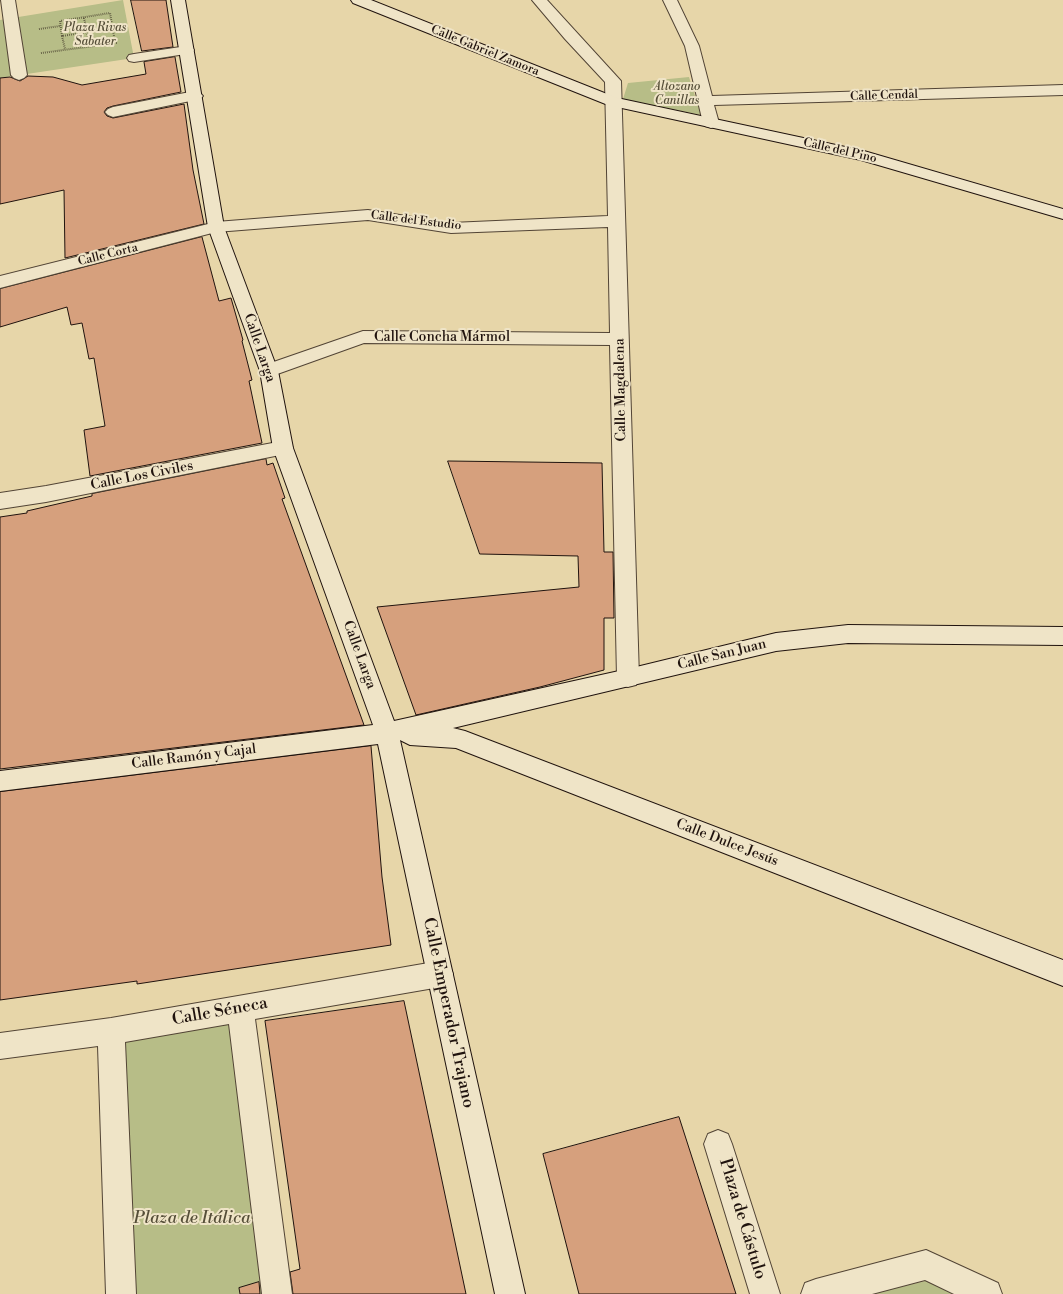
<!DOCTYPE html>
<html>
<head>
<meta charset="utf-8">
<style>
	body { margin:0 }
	canvas { display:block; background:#e7d6a9 }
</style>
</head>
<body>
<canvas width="1063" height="1294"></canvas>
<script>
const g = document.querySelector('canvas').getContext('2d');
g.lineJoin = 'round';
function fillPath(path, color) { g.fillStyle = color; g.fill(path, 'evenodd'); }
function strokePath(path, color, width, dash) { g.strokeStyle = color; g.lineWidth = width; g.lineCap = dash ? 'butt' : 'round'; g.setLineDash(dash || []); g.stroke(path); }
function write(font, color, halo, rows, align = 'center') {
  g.font = font + ' "Libre Bodoni",serif'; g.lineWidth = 4; g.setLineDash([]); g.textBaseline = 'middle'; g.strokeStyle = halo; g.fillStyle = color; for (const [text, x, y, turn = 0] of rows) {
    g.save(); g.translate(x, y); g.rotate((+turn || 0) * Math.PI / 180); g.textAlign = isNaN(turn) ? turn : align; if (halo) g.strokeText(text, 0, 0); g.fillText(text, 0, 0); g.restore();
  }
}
fillPath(new Path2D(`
	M123,0l11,58 -134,20v-58z
	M689,77l12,38 -78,-16 5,-16z
	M240,1009l37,285h-156l-10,-263z
	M929,1280l29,14h-86z`), '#b7bd87');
const building = new Path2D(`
	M131,0h35l7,47 -31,4z
	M175,57l6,35 -68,14 -6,2 -3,4 3,4 6,2 71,-14 9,66 11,54 -139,34 -1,-68 -64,14v-126l10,-1 10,4 8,-5 25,1 29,8 64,-11 -2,-12z
	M202,237l17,64 12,-3 12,42 -1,1 10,39 -3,1 13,62 -172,33 -6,-46 21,-4 -11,-68 -5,1 -7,-36 -11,2 -4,-18 -67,20v-38z
	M266,459l1,6 6,-2 12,35 -3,1 82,226 -364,44v-252l27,-4v-2l65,-15v-2z
	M448,461l154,2 2,89h9l1,66h-10v52l-64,17 -124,28 -39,-108 202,-20 -1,-31 -98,-2z
	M371,746l11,131 9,68 -254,39v-3l-137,19v-208z
	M404,1001l62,293h-173l-3,-22 10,-3 -35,-248z
	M679,1117l57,177h-157l-36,-140z
	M259,1282l1,12h-20l-1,-6z`);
fillPath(building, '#d6a07d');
strokePath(building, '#20130e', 1);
const street = new Path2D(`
	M1,0h14l12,75 -3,3 -5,2 -5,-2 -3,-3z
	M532,0h15l74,81 18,597 -3,7 -8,2 -8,-2 -3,-7 -7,-333 -246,-2 -95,34 -7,-1 -2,-5 2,-5 101,-35 247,2 -2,-106 -157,6 -83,-13 -152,12 -216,56v-12l216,-54 152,-12 83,13 157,-7 -3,-134 -40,-43z
	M663,0h14l22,46 13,50 351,-11v10l-349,10 5,18 -2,3 -6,2 -6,-2 -2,-3 -18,-77z
	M187,46l5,1 2,3 -2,3 -58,9 -5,-1 -2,-3 2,-3 5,-1z
	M195,91l5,2 3,3 -3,3 -87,18 -5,-2 -3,-3 3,-3 5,-2z
	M283,441l7,2 3,5 -3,5 -244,49 -46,7v-16l46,-7z
	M440,961l9,4 4,9 -4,9 -9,4 -185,32 37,275h-30l-33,-270 -104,18 11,252h-30l-8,-248 -98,13v-26l111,-15z
	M718,1130l10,4 4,10 48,150h-30l-46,-150 4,-10z
	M926,1250l72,33 4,11h-48l-29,-14 -53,14h-71l4,-11 11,-4z`);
const secondary = new Path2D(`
	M171,0h14l39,227 54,144 15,77 101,273 234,-52 148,-36 72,-8 215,2v18l-215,-2 -72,8 -323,77 12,3 598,229v26l-607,-238 -46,-3 -10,-5 125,554h-30l-117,-550 -378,47v-20l373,-46 -100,-277 -13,-77 -52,-144z
	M351,0h20l246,98 247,53 199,58v10l-202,-59 -253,-55 -255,-102z`);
strokePath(street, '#524435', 2);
strokePath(secondary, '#20130e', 2);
strokePath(new Path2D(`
	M84,18l3,13
	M39,29l21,-3
	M87,31l26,-5
	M62,36l3,13
	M90,46l-3,-14 -25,4 -2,-15 50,-8 5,29
	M41,53l76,-10`), '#20130e', 2, [0.5, 1.5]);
fillPath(street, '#efe4c7');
fillPath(secondary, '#efe4c7');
write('italic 12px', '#554e38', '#efe4c7', [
	["Plaza Rivas",95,28],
	["Sabater",95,42],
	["Altozano",677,87],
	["Canillas",677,101]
]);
write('12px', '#20130e', '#efe4c7', [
	["Calle Gabriel Zamora",485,51,22],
	["Calle Cendal",884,96,-2],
	["Calle del Pino",840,151,13],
	["Calle del Estudio",416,221,7],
	["Calle Corta",108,255,-14]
]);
write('14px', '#20130e', '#efe4c7', [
	["Calle Concha Mármol",442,338],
	["Calle Larga",259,348,71],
	["Calle Magdalena",621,390,-91],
	["Calle Los Civiles",142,476,-11],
	["Calle Larga",359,655,70],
	["Calle San Juan",722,655,-14],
	["Calle Ramón y Cajal",194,757,-7],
	["Calle Dulce Jesús",727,843,21]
]);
write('17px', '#20130e', '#efe4c7', [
	["Calle Séneca",220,1012,-10],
	["Calle Emperador Trajano",448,1013,78],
	["Plaza de Cástulo",742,1219,73]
]);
write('italic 17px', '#554e38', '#efe4c7', [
	["Plaza de Itálica",192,1219]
]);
</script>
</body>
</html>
